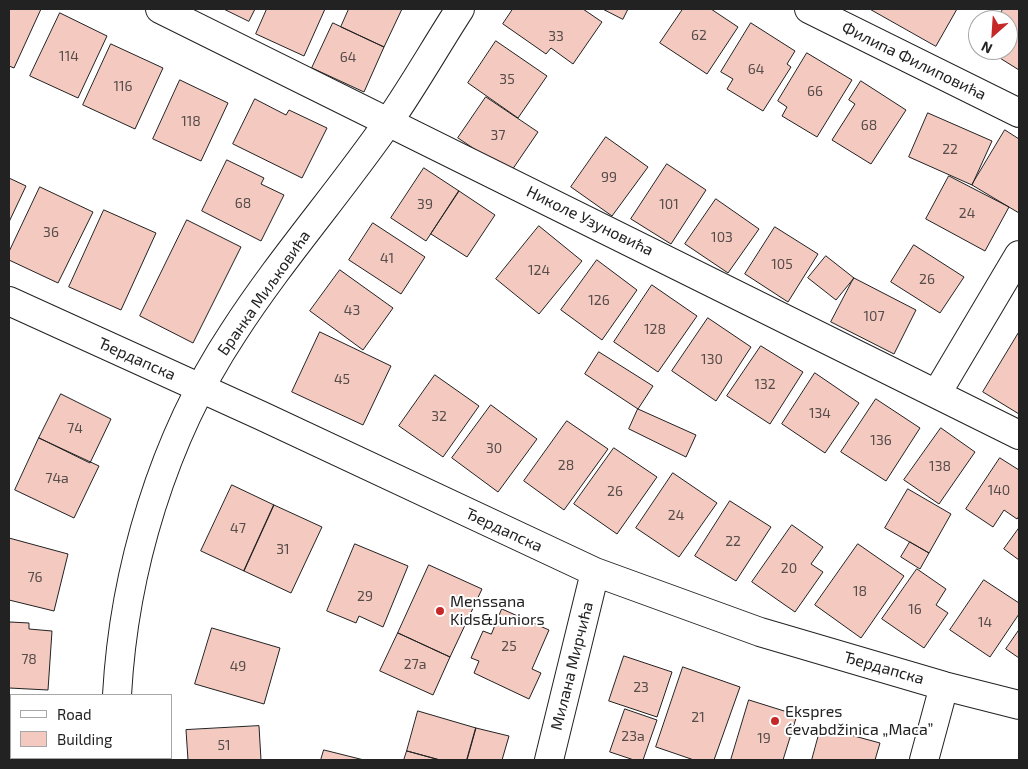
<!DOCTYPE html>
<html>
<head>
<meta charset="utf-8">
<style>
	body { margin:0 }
	#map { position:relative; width:1028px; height:769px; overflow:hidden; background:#fff; font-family:"Exo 2",sans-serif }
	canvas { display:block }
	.frame { position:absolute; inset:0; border:10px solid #222; pointer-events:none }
	.legend { position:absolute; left:10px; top:694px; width:162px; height:65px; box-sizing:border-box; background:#fff; border:1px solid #a7a7a7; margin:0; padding:6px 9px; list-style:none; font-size:15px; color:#222 }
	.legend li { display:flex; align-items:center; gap:10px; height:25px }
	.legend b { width:25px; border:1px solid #a7a7a7 }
	.north { position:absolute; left:968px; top:10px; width:50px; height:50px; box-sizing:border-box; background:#fff; border:1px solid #a7a7a7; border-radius:50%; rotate:206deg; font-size:14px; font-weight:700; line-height:20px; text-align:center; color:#222 }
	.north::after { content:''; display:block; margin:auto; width:18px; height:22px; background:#c62828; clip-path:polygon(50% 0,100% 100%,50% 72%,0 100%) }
</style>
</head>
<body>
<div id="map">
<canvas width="1028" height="769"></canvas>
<div class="frame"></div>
<ul class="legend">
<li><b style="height:6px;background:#fff"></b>Road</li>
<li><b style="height:14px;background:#f3c9c0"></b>Building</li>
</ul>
<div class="north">N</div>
</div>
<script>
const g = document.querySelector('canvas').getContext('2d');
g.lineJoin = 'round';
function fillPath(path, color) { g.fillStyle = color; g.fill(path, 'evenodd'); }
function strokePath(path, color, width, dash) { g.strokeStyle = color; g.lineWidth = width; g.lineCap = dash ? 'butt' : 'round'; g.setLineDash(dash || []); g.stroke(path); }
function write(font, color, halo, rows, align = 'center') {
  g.font = font + ' "Exo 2",sans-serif'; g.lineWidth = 4; g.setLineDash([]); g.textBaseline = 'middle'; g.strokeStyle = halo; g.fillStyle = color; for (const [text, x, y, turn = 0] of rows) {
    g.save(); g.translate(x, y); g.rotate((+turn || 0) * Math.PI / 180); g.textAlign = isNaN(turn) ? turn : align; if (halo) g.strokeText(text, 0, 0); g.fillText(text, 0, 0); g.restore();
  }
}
const building = new Path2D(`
	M9,9h32l-27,59 -5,-2z
	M224,9h31l-6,12z
	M267,9h58l-21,47 -48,-22z
	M349,9h53l-18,38 -43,-20z
	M513,9h70l19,13 -29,42 -22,-16 -5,6 -43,-30z
	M603,9h25l-5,10z
	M683,9h28l27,18 -31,47 -47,-31z
	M870,9h87l-21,37z
	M1003,9h16v61l-32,-20h21v-30h-11z
	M60,13l47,23 -29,62 -48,-22z
	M333,23l51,24 -20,45 -52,-24z
	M751,23l44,28 -8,13 4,3 -28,44 -36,-22 6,-10 -12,-7z
	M496,41l51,35 -29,42 -50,-35z
	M111,44l52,24 -28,61 -52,-24z
	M807,53l45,27 -35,57 -35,-21 5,-9 -9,-6z
	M180,80l48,23 -27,58 -48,-22z
	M861,81l45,29 -35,54 -39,-24 23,-36 -6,-4z
	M486,97l52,35 -28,41 -52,-35z
	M255,99l31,16 3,-5 38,18 -25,50 -69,-34z
	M928,113l64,28 -20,44 -63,-28z
	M1005,130l14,9v74l-47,-28z
	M606,137l42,30 -36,49 -41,-29z
	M227,160l37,18 -3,6 23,11 -23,46 -59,-30z
	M667,164l39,26 -35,54 -40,-25z
	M424,168l35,23 -33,50 -35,-23z
	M949,176l60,31 -24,44 -59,-32z
	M9,178l17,8 -17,36z
	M40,187l53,25 -35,71 -49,-23v-8z
	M459,191l36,24 -28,42 -36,-23z
	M716,199l43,30 -31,44 -43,-29z
	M104,210l52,23 -35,77 -52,-23z
	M187,220l54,27 -48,96 -53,-27z
	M373,223l52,34 -24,37 -52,-34z
	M539,226l43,35 -43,53 -43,-35z
	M775,227l43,27 -30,48 -43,-28z
	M914,245l50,32 -24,36 -49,-31z
	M826,256l28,22 -18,22 -28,-22z
	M597,260l40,30 -35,50 -41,-30z
	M340,270l53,38 -30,42 -53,-39z
	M854,278l62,32 -22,44 -63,-32z
	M652,285l45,31 -39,56 -44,-30z
	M708,318l43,29 -35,54 -44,-30z
	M320,332l71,34 -28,59 -71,-33z
	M1019,332v82l-36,-22z
	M761,346l42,26 -33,52 -43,-28z
	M599,352l54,34 -15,23 -53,-35z
	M815,373l44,30 -34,50 -43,-29z
	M435,375l44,31 -36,51 -44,-31z
	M61,394l50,25 -21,44 -51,-25z
	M876,399l44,29 -34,53 -45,-29z
	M491,405l46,34 -39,53 -46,-34z
	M638,409l58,26 -10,22 -57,-28z
	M567,421l41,28 -44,61 -40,-29z
	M941,428l34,24 -36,52 -35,-24z
	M39,438l60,28 -25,52 -59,-28z
	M614,448l43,29 -40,57 -43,-30z
	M1000,458l19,12v46l-2,3 -13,-9 -11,17 -27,-18z
	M673,473l44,30 -38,54 -43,-29z
	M232,485l42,20 -30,66 -43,-20z
	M908,489l43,25 -22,39 -44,-25z
	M730,501l41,26 -35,54 -41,-25z
	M274,505l48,22 -31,66 -47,-22z
	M792,525l31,22 -12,17 12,8 -28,40 -43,-30z
	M1019,528v32l-15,-11z
	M9,538l59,16 -14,57 -45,-11z
	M910,542l19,11 -9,16 -19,-12z
	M355,544l53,22 -25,61 -24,-11 -3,7 -29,-12z
	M858,544l46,32 -43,62 -46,-33z
	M429,565l53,24 -32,68 -52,-24z
	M917,569l29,20 -10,16 12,8 -24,35 -42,-29z
	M984,580l35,23v11l-29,43 -40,-27z
	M502,609l47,21 -17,39 9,4 -12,26 -55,-26 5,-12 -8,-3 12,-27 8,3z
	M10,622l19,1v6l23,2 -4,59 -39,-2z
	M212,628l68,20 -16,56 -69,-20z
	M1019,630v28l-13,-9z
	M398,633l52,24 -17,38 -53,-24z
	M624,656l48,16 -15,45 -48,-16z
	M683,667l57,20 -26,73h-20l-38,-13z
	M749,700l48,15 -14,45h-52z
	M9,703h2v55h37v2h-39z
	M625,709l32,11 -14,40h-9l-24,-8z
	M418,711l58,17 -9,32h-27l-33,-9z
	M259,726l2,34h-73l-2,-30z
	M821,727l59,16 -5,17h-63z
	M476,728l33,8 -7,24h-35z
	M324,750l40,10h-43z
	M407,751l33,9h-36z`);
fillPath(building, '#f3c9c0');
strokePath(building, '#222', 1);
const minor = new Path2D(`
	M160,9l859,426
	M809,9l210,104
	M9,301l253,115 333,156 165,60 184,54 75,19
	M937,393l82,-138
	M549,760l46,-188
	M924,760l20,-74`);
const tertiary = new Path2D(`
	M117,695c7,-125 46,-256 116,-362 47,-73 106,-140 156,-212 25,-36 47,-75 71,-112
	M115,758v2`);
strokePath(minor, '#222', 30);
strokePath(tertiary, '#222', 30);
strokePath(minor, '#fff', 28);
strokePath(tertiary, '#fff', 28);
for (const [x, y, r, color] of [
	[440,611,5,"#c62828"],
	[775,721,5,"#c62828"]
]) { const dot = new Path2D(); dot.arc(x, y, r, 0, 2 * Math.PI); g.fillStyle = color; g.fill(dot); strokePath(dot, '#fff', 2); }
write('14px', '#564c4a', null, [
	["62",699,35],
	["33",556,36],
	["114",69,56],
	["64",348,57],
	["64",756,69],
	["35",507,79],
	["116",123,86],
	["66",815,91],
	["118",191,121],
	["68",869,125],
	["37",498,135],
	["22",950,149],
	["99",609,177],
	["68",243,203],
	["39",425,204],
	["101",669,204],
	["24",967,213],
	["36",51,232],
	["103",722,237],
	["41",387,258],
	["105",782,264],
	["124",539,270],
	["26",927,279],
	["126",599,300],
	["43",352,310],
	["107",874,316],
	["128",655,329],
	["130",712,359],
	["45",342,379],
	["132",765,384],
	["134",820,413],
	["32",439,416],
	["74",75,428],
	["136",881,440],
	["30",494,448],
	["28",566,465],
	["138",940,466],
	["74a",57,478],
	["140",999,490],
	["26",615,491],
	["24",676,515],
	["47",238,528],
	["22",733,541],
	["31",283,549],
	["20",789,568],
	["76",35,577],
	["18",860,591],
	["29",365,596],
	["16",915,609],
	["14",985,622],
	["25",509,646],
	["78",29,659],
	["27a",415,664],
	["49",238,666],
	["23",641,687],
	["21",698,717],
	["23a",633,736],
	["19",764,738],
	["51",224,745]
]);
write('16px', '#222', '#fff', [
	["Филипа Филиповића",914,61,26],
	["Николе Узуновића",590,221,26],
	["Бранка Миљковића",264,293,-55],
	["Ђердапска",137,359,24],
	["Ђердапска",504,530,25],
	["Милана Мирчића",572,666,-76],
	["Ђердапска",884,668,16]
]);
write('16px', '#222', '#fff', [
	["Menssana",450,602],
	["Kids&Juniors",450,620],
	["Ekspres",785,712],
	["ćevabdžinica „Maca”",785,730]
], 'left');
</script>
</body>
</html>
